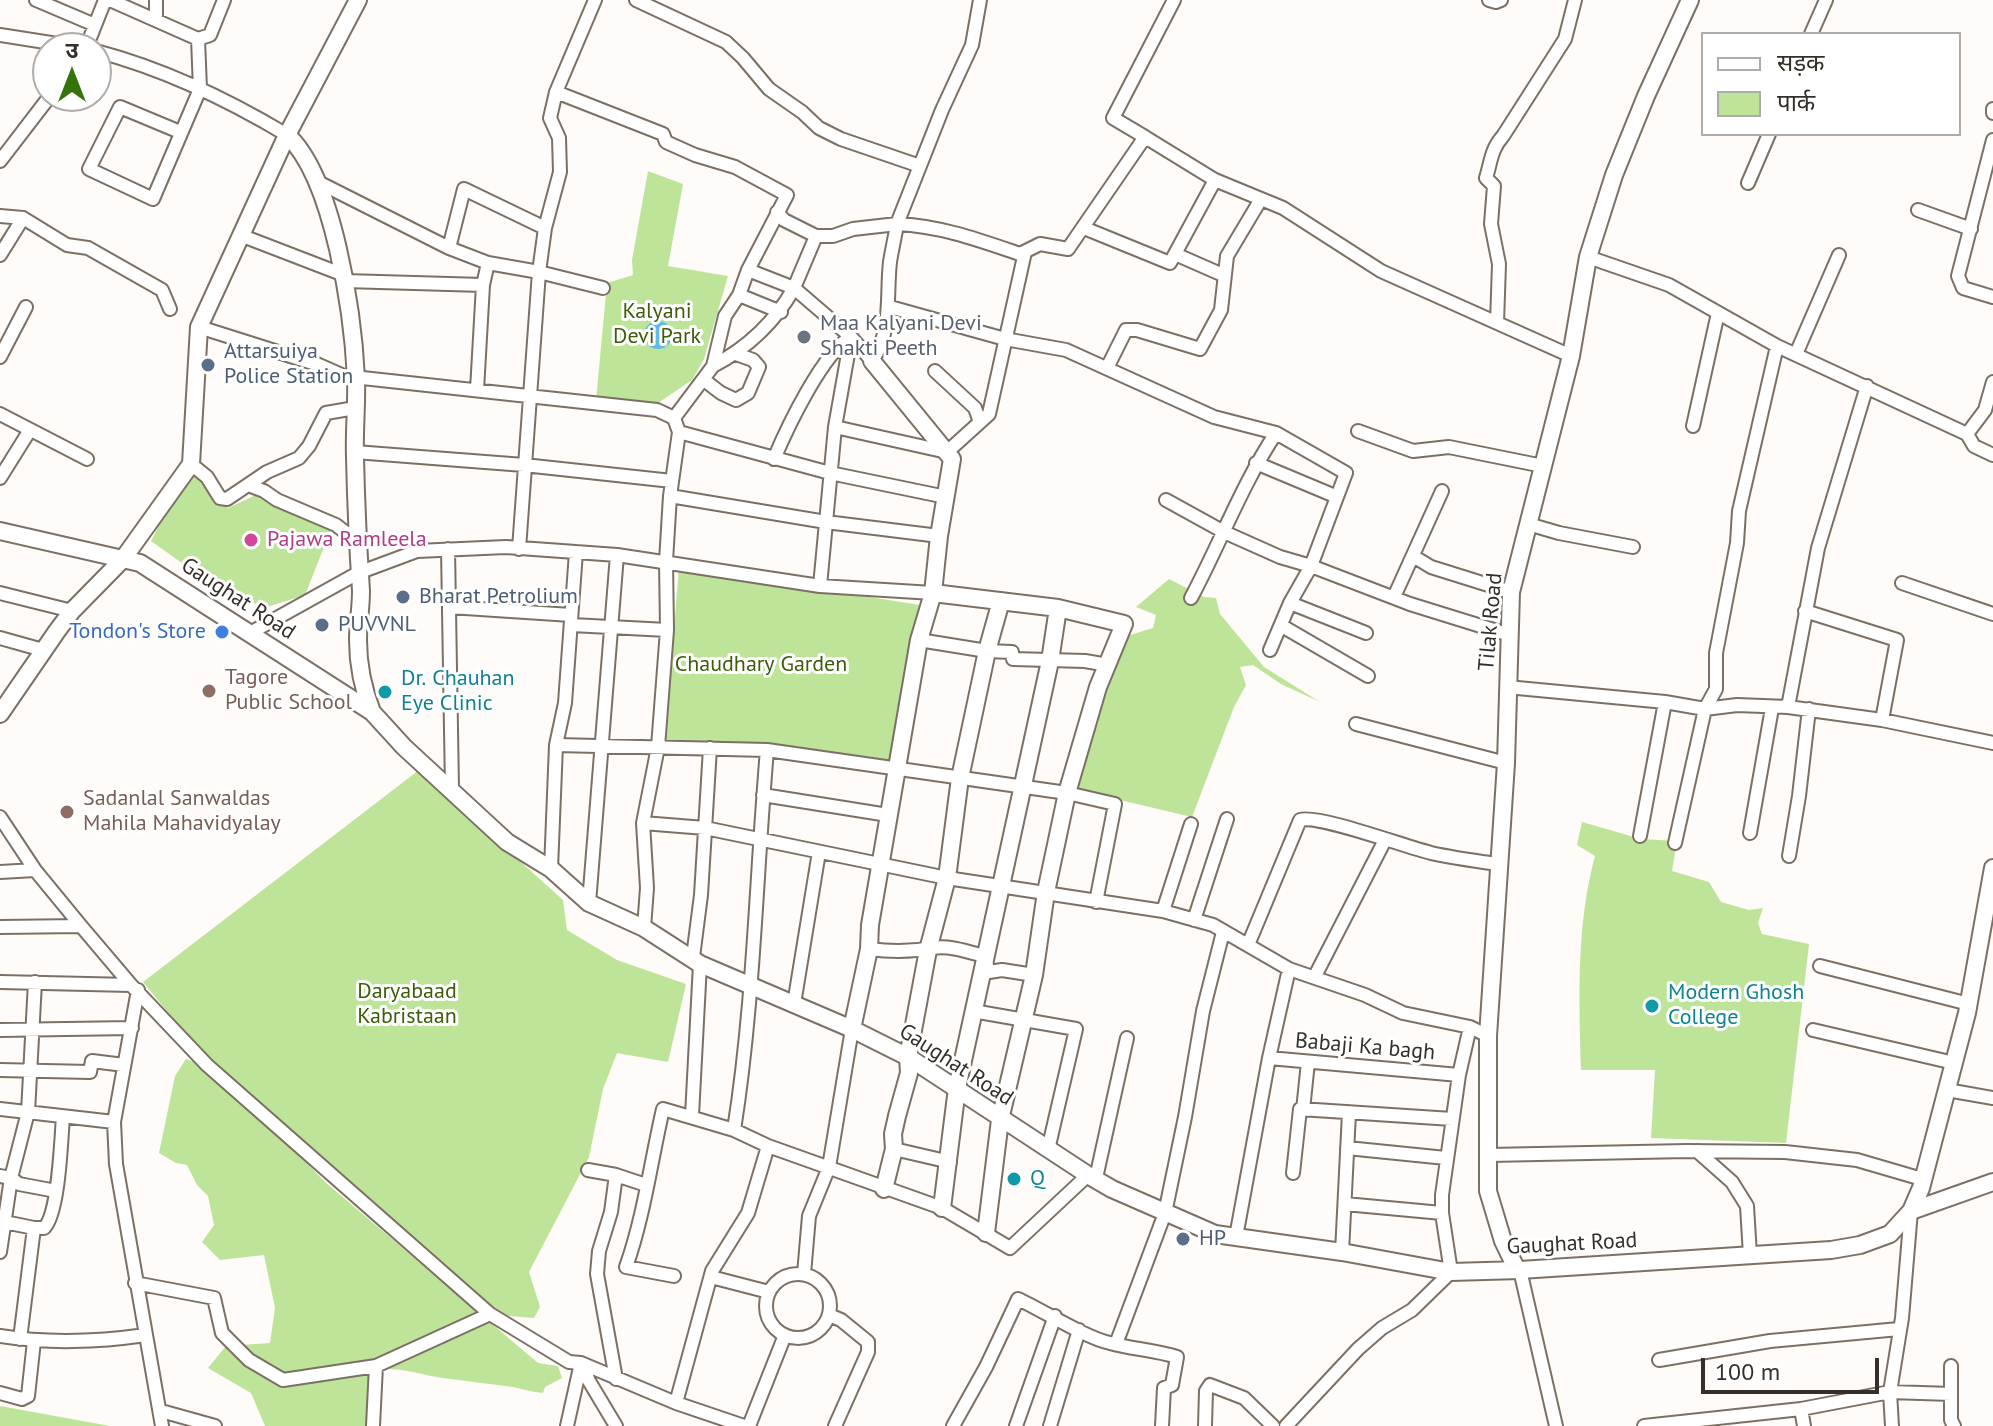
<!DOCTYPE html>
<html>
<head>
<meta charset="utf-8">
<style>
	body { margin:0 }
	#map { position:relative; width:1993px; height:1426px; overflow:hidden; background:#fefbf8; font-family:"PT Sans","Noto Sans Devanagari",sans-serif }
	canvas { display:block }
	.legend { position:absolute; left:1701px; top:32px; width:260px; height:104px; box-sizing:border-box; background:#fff; border:2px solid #aeacaa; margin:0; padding:10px 14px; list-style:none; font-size:24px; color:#352f2a }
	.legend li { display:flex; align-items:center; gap:16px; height:40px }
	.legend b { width:40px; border:2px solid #aeacaa }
	.north { position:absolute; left:32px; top:32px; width:80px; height:80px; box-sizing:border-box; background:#fff; border:2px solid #aeacaa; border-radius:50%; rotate:0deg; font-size:22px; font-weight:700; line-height:32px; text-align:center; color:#352f2a }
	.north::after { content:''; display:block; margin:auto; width:28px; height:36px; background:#35740d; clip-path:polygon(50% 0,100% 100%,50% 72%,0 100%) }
	.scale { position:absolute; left:1701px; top:1358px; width:178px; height:36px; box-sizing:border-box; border:4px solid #352f2a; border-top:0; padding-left:10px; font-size:24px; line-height:28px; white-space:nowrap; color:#352f2a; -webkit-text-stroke:6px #fff; paint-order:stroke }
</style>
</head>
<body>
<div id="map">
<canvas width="1993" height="1426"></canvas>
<ul class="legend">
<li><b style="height:10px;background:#fff"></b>सड़क</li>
<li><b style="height:22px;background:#bee499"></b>पार्क</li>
</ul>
<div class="north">उ</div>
<div class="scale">100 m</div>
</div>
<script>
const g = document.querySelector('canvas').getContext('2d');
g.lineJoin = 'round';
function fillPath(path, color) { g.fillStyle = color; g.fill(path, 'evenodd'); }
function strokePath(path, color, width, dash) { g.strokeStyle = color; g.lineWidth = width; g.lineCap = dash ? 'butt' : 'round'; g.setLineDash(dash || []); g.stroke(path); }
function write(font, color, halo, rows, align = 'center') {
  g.font = font + ' "PT Sans",sans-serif'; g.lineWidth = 6; g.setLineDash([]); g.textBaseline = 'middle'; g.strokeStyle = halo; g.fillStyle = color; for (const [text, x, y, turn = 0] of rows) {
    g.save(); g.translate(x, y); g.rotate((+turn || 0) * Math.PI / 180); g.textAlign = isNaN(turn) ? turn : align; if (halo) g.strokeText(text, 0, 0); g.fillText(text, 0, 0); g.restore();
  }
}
fillPath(new Path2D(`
	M648,171l35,13 -15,82 60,10 -24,83 -12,21 -34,23 -62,-3 11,-117 26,-8 -1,-15z
	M197,475l6,2 25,31 32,-15 72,34 -27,68 -41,13 -54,-25 -59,-42 24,-47z
	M679,567l241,38 -27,156 -228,-20z
	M1169,579l35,18 12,1 4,16 44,53 56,35 -39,-18 -28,-19 -13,2 6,18 -12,22 -42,110 -119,-28 19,-67 35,-86 26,-8 3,-13 -20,-8z
	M419,770l144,130 4,30 50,30 69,24 -18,78 -51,-9 -14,36 -14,68 -60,115 11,35 -6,11 -48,-4 -234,-213 -60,-59 -49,-60z
	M1582,822l59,17 36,2 -5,30 37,11 12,20 28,8 14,-2 -5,15 4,11 47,10 -23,199 -135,-5 4,-68h-74c-2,-71 -5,-144 14,-214l-18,-11z
	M186,1059l14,5 60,51 65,67 213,181 20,3 4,12 -17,9 -2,6c-11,-1 -20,-4 -30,-6 -21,-3 -42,-5 -62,-8 -31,-3 -48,-14 -80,-8l-5,55h-101l-14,-33 -43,-25 18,-22 44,-3 5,-35 -11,-53 -44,5 -18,-18 12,-17 -6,-29 -11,-11 -10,-20 -11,-2 -17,-10 16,-77z
	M0,1406l110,20h-110z`), '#bee499');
fillPath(new Path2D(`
	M644 335a14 14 0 1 1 28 0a14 14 0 1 1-28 0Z`), '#60baea');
const street = new Path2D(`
	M36,0l59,25
	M110,0l88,39
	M156,0v20
	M636,0l90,42 17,16 26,31 33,23 17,16 22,11 79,27
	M1489,0l7,2 5,-2
	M1811,34l15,-34
	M0,35l83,13
	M86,48l19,-48
	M96,51c68,18 131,48 191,84
	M556,92l107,42 3,8 29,13 40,12 52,28 -39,75 -9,25 -14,21 -12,50 -39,52 5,14 -9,64 -4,65 1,69 -9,117 -15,76 4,65 -3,40
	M1993,109v4
	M180,132l-60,-25 -31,62 64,30 47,-110 -2,-50 12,-4 14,-35
	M1145,137l-32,-19 61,-118
	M1993,140l-35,136 5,12 30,9
	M0,161l50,-65
	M316,181l133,67 39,15 51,9 64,16
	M1748,183l21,-49
	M1918,210l53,19
	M777,212l7,8 32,16h17l20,-7 44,-5 45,-114 30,-65 8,-45
	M0,216l23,2 44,27 21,3 74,42 8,19
	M1084,228l86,35 45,-83
	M240,235l104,40
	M449,248l15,-59 81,39
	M1175,254l48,21
	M0,255l23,-37
	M1588,257l81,28 108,61 190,88 18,-24 8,-28
	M748,270l46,18 22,-52
	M345,281l138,4
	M739,295l42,17
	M890,307l115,32 61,11 148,67 62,16 70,40 -35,93 -21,37 -20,47
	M1497,323l2,-59 -8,-40 3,-38 -8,-8c5,-16 5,-29 17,-42l62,-97 10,-39
	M199,327l120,38 25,11 313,34 17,8
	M1796,354l43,-99
	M0,357l26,-50
	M713,366c34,-18 62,-44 81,-78l57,49c-28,15 -64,91 -77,122
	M1107,368l19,-38h11l63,19 21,-39 6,-54 34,-57
	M935,371l40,37 5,14
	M704,380l17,13 15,7 12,-7 11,-26 -6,-7 -17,-6
	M477,390l6,-105 5,-22
	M0,414l87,45
	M1693,426l25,-113
	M835,427l112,25 42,-38 36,-162
	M1358,431l55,20 36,-4 94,19
	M679,432l151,41 116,24
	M1967,434l7,12 19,9
	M355,452l169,13 148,16
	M1256,463l79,33
	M191,464l16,13 13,21 7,1 40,-27 32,-14 10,-12 17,-33 29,-5
	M0,478l30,-48
	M248,485l16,6 13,9 59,25 9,7 12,4
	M670,496l156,26 113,14
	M1166,500l58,32 56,25 31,9 99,38 100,31
	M1528,524l31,9 74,14
	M448,549l4,240
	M519,549l20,-277 6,-44 15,-56 -1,-34 -9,-20 6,-26 39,-92
	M1413,556l18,11 80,25
	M1902,583l91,31
	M820,586l15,-159 16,-90 21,24c21,-32 14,-64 18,-99 2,-13 5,-25 7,-38 44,2 82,16 123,30l20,-10 28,5 77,-112 70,43 68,28 98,63 190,85
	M0,593l72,18
	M1394,597l48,-106
	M1191,598c28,-52 51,-114 85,-165
	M1290,603l76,30
	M450,607l121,8
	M1805,611l92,29 -15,80 111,23
	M572,625l95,5
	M1282,626l86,50
	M250,633l108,-60 59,-22 89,-4 111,8 203,31 113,7
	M0,638l43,12
	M919,640l68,11 25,1 1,7 72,2 23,4
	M1507,687l158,15 40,7 32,-4 51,2 94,13
	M1788,707l30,-159 49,-162
	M1356,724l150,39
	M556,745l211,5 300,43 48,11 -19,98
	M763,795l125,20
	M0,817l35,53 46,56 50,59 76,80 283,249 79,48 12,1 95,40 68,23
	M643,823l62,5 242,50 216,33 50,14 76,44 76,26 38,18 67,14 18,9
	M1750,833l22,-125
	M1640,836l25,-134
	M1675,843l30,-134 11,-20v-36l21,-110 2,-32 38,-165
	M1789,856l10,-60 10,-87
	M551,869l5,-124 9,-42 11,-151
	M0,872l35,-2
	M589,903l28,-348
	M1163,911l28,-87
	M1194,920l33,-101
	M0,927l81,-1
	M1248,945l52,-125c18,-6 106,27 131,33 22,5 45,8 67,11
	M869,949c23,3 42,3 64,-1 16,-3 36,4 51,8l5,16 13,-2 32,5
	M693,957l8,-62 9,-147
	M1820,966l149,38
	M1315,976l70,-136
	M0,982l131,3
	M138,990l-24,132 2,42 46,262
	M794,1004l25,-152
	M973,1011l103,18 -28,121
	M0,1030l132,-2
	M1813,1030l141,33
	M1269,1058l190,17
	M0,1070l90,2 2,-11 32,4
	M1947,1090l46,8
	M0,1109l114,13
	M1303,1110l5,-48
	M692,1116l8,-152
	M734,1130c20,-126 22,-253 33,-380
	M1347,1148l99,10
	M894,1149l56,13
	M1697,1151l35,31 15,24 3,49
	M1489,1155l198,-4 98,1 72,8 65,19
	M588,1170l28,5 30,10
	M1293,1173l7,-64 152,10
	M616,1175l-5,37 -12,39 -2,23 19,105
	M0,1176l11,2 8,6 37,7
	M1096,1178l31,-140
	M1345,1204l97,9
	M0,1221l34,7 -14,111
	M34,1228h10c15,-14 17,-88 19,-111
	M1236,1237l33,-179 20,-89
	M0,1252l11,-74 17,-66 7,-130
	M1342,1252l7,-139
	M1520,1270l36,156
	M804,1274l5,-58 20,-49 23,-138
	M766 1306a32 32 0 1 1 64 0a32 32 0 1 1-64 0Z
	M674,1276l-48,-9c18,-51 25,-106 37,-158l71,21 34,16 174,62 68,40 78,-73
	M711,1277l58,15
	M135,1283l79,15 8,35 27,27 34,20 93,-14 114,-52
	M829,1315l12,5 27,22v10l-33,74
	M0,1336c50,8 96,6 146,-1
	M1116,1344l49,-131 20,-96 18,-106 20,-79
	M1659,1360l111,-19 129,-12
	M581,1363l8,18 27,45
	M1951,1366v54l3,6
	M0,1393l22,6 6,-3 6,-55
	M676,1403l36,-132 36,-58 20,-67
	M1801,1409l3,17
	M161,1411l54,15
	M373,1426l3,-60
	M567,1426l14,-63
	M749,1426l36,-91
	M953,1426l33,-59 32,-68c24,11 68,39 92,44 22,6 44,7 67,14l-5,28 -8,3 -2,38
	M1016,1426l39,-110
	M1050,1426l29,-96
	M1205,1426l1,-35 4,-6 34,13 29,28
	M1286,1426l72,-77 24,-21 30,-18 39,-38 -9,-59v-18l17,-120 11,-48
	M1644,1426l157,-17 89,-17 61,2
	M1892,1426l-2,-34 12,-74 9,-107`);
const secondary = new Path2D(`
	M287,135c47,43 66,180 69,243 1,26 -2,53 -1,79 1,45 3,90 6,134 0,17 -3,33 -3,49 0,25 5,49 14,72
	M872,361l80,98 -13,77 -6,57 125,15 66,16 -26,63 -31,106 -21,99 -12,83 -34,145 -14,113
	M0,531l140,32 232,149 32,35 103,95 44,27 38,34 55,25 56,36 152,65 56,28 180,118 24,14 103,45 127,18 109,20 69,-2 311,-20 29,-5 30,-11 21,-23 82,-29
	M0,714l57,-83 15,-20 51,-52 68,-95 8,-137 88,-192 71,-135
	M852,1029l17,-80 1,-24 49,-285 14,-47
	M884,1189l10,-40 -1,-15 4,-18 12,-43 -1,-16 20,-107 19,-72 13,-100 27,-127 14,-50
	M942,1208l15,-120 93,-427 8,-53
	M1911,1211l10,-23 46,-175 26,-145
	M1517,1270l-14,-29 -15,-50v-155l18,-273 5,-171 60,-236 17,-99 26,-82 32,-79 44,-96`);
strokePath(street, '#7c7064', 16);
strokePath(secondary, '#7c7064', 20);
strokePath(street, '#fff', 12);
strokePath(secondary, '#fff', 16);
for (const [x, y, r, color] of [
	[804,337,8,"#6b7280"],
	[208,365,8,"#5c6f8a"],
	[251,540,8,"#d1479c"],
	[403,597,8,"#5c6f8a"],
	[322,625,8,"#5c6f8a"],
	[222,632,8,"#3f7fe0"],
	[209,691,8,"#8d6e63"],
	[385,692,8,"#0f9aa8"],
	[67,812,8,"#8d6e63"],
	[1652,1006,8,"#0f9aa8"],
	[1014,1179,8,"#0f9aa8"],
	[1183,1239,8,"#5c6f8a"]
]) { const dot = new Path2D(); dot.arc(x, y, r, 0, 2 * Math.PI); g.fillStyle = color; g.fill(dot); strokePath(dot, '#fff', 3); }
write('22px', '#3c5d09', '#fff', [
	["Kalyani",657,312],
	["Devi Park",657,337],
	["Chaudhary Garden",761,665],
	["Daryabaad",407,992],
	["Kabristaan",407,1017]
]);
write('22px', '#5b616d', '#fff', [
	["Maa Kalyani Devi",820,324],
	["Shakti Peeth",820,349]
], 'left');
write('22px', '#4e5e75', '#fff', [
	["Attarsuiya",224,352],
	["Police Station",224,377],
	["Bharat Petrolium",419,597],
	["PUVVNL",338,625],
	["HP",1199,1239]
], 'left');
write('22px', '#b23c85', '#fff', [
	["Pajawa Ramleela",267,540]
], 'left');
write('22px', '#352f2a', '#fff', [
	["Gaughat Road",238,599,33],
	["Tilak Road",1491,622,-85],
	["Babaji Ka bagh",1365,1047,5],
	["Gaughat Road",956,1065,33],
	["Gaughat Road",1572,1244,-3]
]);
write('22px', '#366cbe', '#fff', [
	["Tondon's Store",206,632]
], 'right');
write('22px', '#785e54', '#fff', [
	["Tagore",225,678],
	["Public School",225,703],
	["Sadanlal Sanwaldas",83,799],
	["Mahila Mahavidyalay",83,824]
], 'left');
write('22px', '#0d838f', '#fff', [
	["Dr. Chauhan",401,679],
	["Eye Clinic",401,704],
	["Modern Ghosh",1668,993],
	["College",1668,1018],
	["Q",1030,1179]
], 'left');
</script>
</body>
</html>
